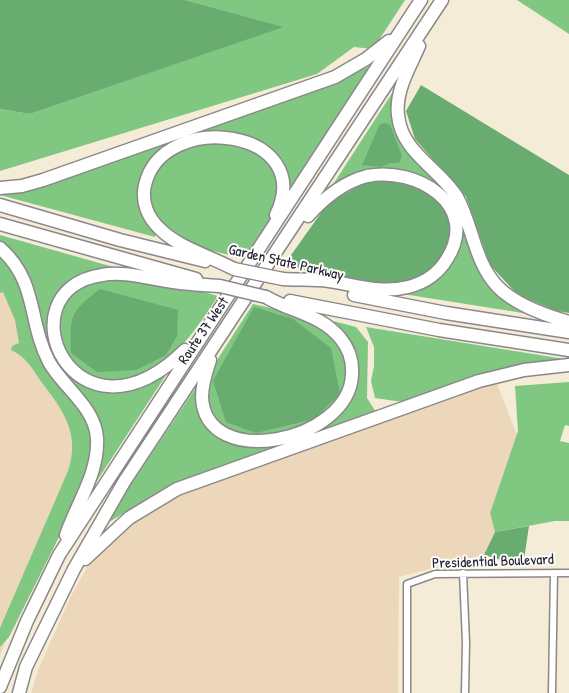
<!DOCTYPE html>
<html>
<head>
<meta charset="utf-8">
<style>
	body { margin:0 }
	canvas { display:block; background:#f5ecd8 }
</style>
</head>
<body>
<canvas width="569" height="693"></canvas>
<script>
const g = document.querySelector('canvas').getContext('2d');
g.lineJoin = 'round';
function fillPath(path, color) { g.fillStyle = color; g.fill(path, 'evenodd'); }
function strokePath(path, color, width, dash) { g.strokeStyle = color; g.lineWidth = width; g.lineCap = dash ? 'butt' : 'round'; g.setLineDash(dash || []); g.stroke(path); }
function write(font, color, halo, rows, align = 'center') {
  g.font = font + ' "Patrick Hand",sans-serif'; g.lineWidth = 4; g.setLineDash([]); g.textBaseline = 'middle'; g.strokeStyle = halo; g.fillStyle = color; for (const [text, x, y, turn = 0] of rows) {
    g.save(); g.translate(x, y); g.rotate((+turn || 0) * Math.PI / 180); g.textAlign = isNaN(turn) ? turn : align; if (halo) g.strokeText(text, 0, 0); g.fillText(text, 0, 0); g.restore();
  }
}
fillPath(new Path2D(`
	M0,278l86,157 -86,221z
	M496,381l21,54 -27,78 5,19 -11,23 -85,22 -1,116h-367l7,-23 32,-72 20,-36 23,-27 57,-38z`), '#ecd7ba');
fillPath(new Path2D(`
	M185,0h220l-32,49 -19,-2 -37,27 -317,97v-62l30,5 253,-87z
	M517,0h52v34z
	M370,66l-83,131 -12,-43 -19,-14 -18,-6 -32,-1 -61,38 11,62 -1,4 -155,-42v-3l336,-110z
	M398,84l-4,30 57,82 27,67 51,51 -126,-20 9,-5 47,-49 -21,-54 -14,-9 -19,-6 -73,15z
	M208,142l38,4 27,21 7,21 -8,29 -27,42 -48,-12 -25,-12 -20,-25 -3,-19 9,-22 18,-17z
	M0,235l124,35 -28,2 -21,8 -24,31 -3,16 3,20 11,21 21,15 69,-3 16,-8 -79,121 12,-51 -45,-78 -56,-121z
	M0,254l15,17 26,81 45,64 6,13 -1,36 -30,68 -52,104 -9,10v-19l68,-157c13,-38 -6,-62 -28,-91 -8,-12 -15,-24 -29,-30l1,-4 7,-3 -4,-23 -12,-28 -3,1z
	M115,278l68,8 35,10c-26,40 -57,88 -111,84 -10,-1 -21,-6 -30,-9l-21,-37 5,-26 18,-21z
	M253,304l31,7 35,14 21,19 8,25 -9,33 -32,23 -33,10 -29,1 -12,-3 -19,-15 -7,-15 3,-32z
	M333,321l23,6 12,15 -1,56 9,14 -213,78 -54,32 13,-24 77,-115v22l38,39 93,-22c29,-23 32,-50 17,-83 -3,-7 -11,-12 -14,-18z
	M366,327l198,32v1l-161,42 -28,-4 -4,-17 3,-15v-19z
	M569,382v44l-4,-1 -5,16 9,2v78h-14l-60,11 -5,-19 28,-82 -3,-45z`), '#80c782');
fillPath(new Path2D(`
	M0,0h185l99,27 -254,87 -30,-5z
	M421,85l148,90v138l-12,-2 -39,-16 -28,-30 -24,-68 -51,-58 -9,-28z
	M386,123l4,2 12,31 -3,7h-9l-9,4 -19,-2 18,-41z
	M391,179c8,2 18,2 26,5 26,10 42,45 28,70 -6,12 -21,22 -33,26 -34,13 -93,-8 -128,-15l44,-62 40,-22z
	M100,289l78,21 -1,26 -11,19 -30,15 -39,2 -26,-19c-1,-38 -2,-40 29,-64z
	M254,307l39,12 38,29 9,46 -26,25 -58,14 -30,-11 -13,-41z
	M529,526l-6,40 -39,-11 11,-23z`), '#68ac70');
const street = new Path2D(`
	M463,573l3,69 -1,51
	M407,693v-109l28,-10 134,-1
	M552,693l2,-120`);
const highway = new Path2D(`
	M419,46c-9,21 -24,45 -21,69 3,37 41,53 59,82 16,29 17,65 41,90 18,18 46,28 71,35
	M0,188l22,-2 21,-6 292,-103 31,-18 23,-18
	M0,205l120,35 85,21
	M0,224l196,55
	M0,248c38,33 28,74 49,114 14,25 46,45 48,76 2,35 -20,65 -31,97
	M234,269c-24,-13 -55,-21 -74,-40 -12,-11 -19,-27 -15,-44 18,-77 173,-56 131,30
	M283,279c15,1 31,0 46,2 27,4 51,13 79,6 16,-4 30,-13 39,-28 34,-54 -31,-93 -80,-83 -23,6 -43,22 -59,40
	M354,295l92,18 123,19
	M290,301l149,29 130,20
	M185,350c-111,109 -185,-60 -83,-75 21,-4 44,3 65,6 17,3 35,4 53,5
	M210,360c-4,12 -8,25 -8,37 3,75 147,45 150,-22 1,-13 -3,-26 -11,-36 -20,-25 -50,-27 -75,-42
	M85,559l44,-41 48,-29 302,-108 45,-11 45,-5
	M0,687l27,-66 32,-66 362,-555
	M19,693l7,-26 48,-98 50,-87 318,-482`);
strokePath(street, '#8c878a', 9);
strokePath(highway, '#8c878a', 15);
strokePath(street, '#fff', 6);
strokePath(highway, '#fff', 12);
const highwayBridge = new Path2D(`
	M234,269l49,10
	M220,286l46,11`);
strokePath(highwayBridge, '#8c878a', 15, []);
strokePath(highwayBridge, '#fff', 12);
write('15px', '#22223b', '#fdfcf7', [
	["Garden State Parkway",286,263,13],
	["Route 37 West",204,331,-56],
	["Presidential Boulevard",493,562,-2]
]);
</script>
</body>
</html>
